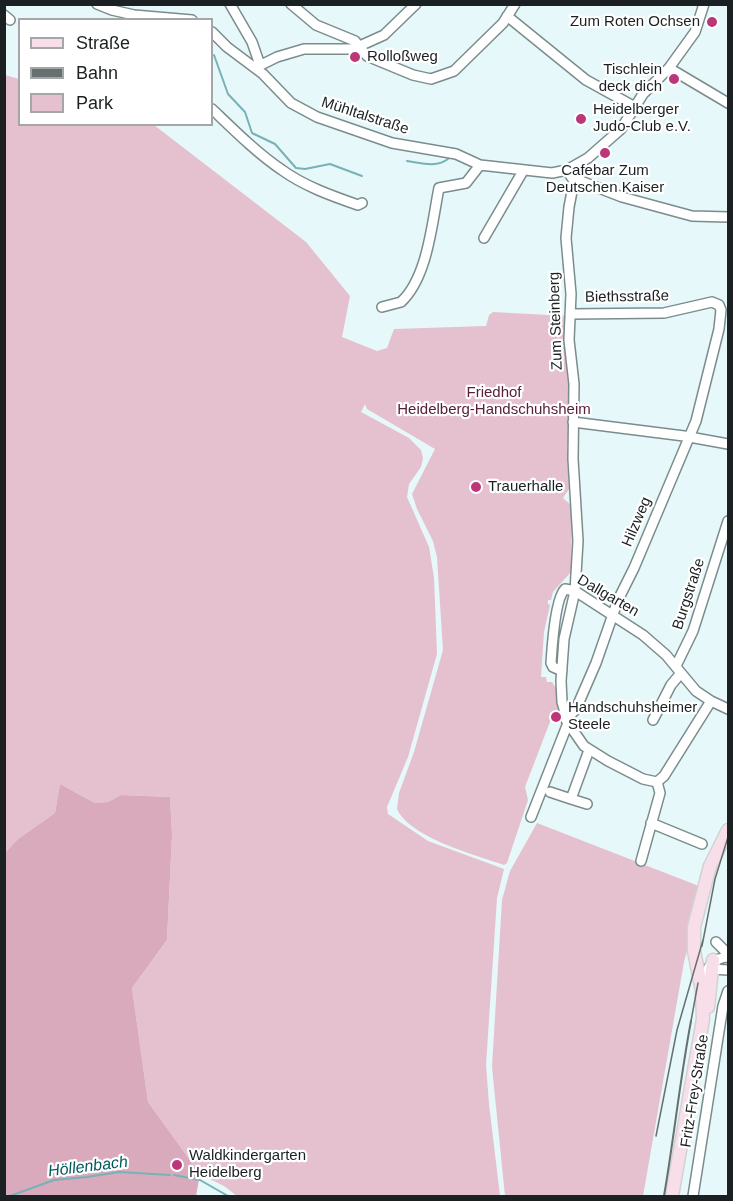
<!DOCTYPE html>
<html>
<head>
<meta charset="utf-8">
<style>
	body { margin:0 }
	#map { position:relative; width:733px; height:1201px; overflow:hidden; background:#e6f8f9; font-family:Helvetica,sans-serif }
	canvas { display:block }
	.frame { position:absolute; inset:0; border:6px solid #1b2122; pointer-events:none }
	.legend { position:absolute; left:18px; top:18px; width:195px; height:108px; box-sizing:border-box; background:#fff; border:2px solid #a4a6a7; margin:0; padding:8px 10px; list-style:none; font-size:18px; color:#1b2122 }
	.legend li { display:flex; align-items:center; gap:12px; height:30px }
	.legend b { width:30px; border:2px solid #a4a6a7 }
</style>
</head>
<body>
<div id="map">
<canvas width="733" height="1201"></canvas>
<div class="frame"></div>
<ul class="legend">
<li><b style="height:8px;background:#f8dee8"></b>Straße</li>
<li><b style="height:8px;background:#667071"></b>Bahn</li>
<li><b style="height:16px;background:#e5c0ce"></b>Park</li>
</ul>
</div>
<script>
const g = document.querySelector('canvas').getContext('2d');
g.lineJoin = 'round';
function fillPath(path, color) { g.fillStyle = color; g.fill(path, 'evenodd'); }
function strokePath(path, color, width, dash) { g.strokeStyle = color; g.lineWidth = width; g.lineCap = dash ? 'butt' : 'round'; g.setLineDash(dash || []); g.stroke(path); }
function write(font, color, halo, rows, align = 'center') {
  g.font = font + ' Helvetica,sans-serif'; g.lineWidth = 4.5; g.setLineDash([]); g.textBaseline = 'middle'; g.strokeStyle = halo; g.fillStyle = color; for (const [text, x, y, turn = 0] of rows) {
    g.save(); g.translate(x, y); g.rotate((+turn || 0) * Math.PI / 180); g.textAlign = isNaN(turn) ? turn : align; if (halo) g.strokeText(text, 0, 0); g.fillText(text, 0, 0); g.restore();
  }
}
fillPath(new Path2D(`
	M5,75l14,4 1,45 134,1 152,117 44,54 -8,41 35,14 10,-3 7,-19 92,-3 3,-11 4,-3 74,4 3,57 -3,83 2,33 -6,9 9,8 -1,66 -18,20 -2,8h-3v4l2,1 -6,27 -3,45h5l1,5h5l4,6 2,23 -5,3 -28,73 3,13 -21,63 -3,2c-28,-10 -94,-27 -107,-56l2,-16 15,-41 29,-102 -6,-93 -4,-16 -16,-32 -5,-15 23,-45 -68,-40 -2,-5 -4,8 48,26 12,12 2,8 -2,9 -12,17 -2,13 22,50 5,31 3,76 -29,103 -21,50 1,7 40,27 76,28 -7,29 -11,167 3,39 11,92h-263l-13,-10 -24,-12 -52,-72 -16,-114 35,-48 5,-105 -2,-38 -49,-2 -13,7 -13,1 -35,-19 -5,29 -37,26 -13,14z
	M537,823l167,65 -20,74 -41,234h-138l-13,-129 10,-167 8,-29z`), '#e5c0ce');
fillPath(new Path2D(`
	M60,784l35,19 13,-1 13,-7 49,2 2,38 -5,105 -35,48 16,114 52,72 -4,22h-191v-343l13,-14 37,-26z`), '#d9a9bc');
strokePath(new Path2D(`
	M214,55l14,39 17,18 7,21 23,11 21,24 9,1 25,-5 32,12
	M407,161c14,2 29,7 41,-2
	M174,1175l26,5 28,16
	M10,1196l44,-16 33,-3 32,-5 51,3`), '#77b2b6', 2);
const minor = new Path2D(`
	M97,4l15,6 22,5 58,5
	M230,4l22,38 8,23
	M291,4l25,21 39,16 12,15 46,19 18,4 23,-8 49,-48 12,-19
	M4,15l6,5
	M507,16l79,64 49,27
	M212,32l15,15 36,27 28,29 26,14 75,26 64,11 24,11 72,8 15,-3 21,-12 33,-29 22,-35 26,-26 26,-36 9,-28
	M255,68l22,-11 27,-8h49l31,-14 32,-31
	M669,68l59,35
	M212,109c22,21 45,44 70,61 22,16 50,26 76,35l4,-2
	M567,170l7,11 -5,26 -3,31 5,56 -2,46 5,44 -1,75 5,82 -3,50 -11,48 -3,42 1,21 6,21 16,23 24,15 35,18 14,3
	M573,178l49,19 70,19 36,1
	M484,238l39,-67
	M382,307l19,-5c27,-25 31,-80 38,-114l27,-5 14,-18
	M573,422l111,14 44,8
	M676,666l17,-35 35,-110
	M562,671l-9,-4 -2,-4c1,-16 4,-65 14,-74l10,2 68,44 23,20 30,36 15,10 17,8
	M566,720l10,-11 20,-46 22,-63 16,-32 62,-147 23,-92 2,-19 -2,-5 -7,-3 -48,11 -93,1
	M653,720l18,-35 10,-12
	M657,782l7,-6 47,-75
	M550,792l21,7 18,-49
	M571,799l16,5
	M531,817l37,-94
	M651,823l51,21
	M641,861l19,-68 -3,-11
	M716,942l12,12
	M712,969l16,1
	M702,984c5,-15 9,-26 26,-27
	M693,1196l30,-190 5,-15`);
const major = new Path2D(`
	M708,1007l5,-47
	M672,1196l31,-177 -1,-28 -8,-40v-24l16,-61 18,-36`);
strokePath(minor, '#7b8c8d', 12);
strokePath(major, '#d1d3d3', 15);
strokePath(minor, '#fff', 9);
strokePath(major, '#f8dee8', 12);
strokePath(new Path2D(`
	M702,946l13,-67 13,-42
	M691,1021l7,-38
	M656,1136l21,-106 26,-90`), '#667071', 1.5);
strokePath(new Path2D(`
	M664,1196c10,-58 16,-117 27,-175`), '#667071', 2);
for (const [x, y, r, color] of [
	[712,22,6,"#bc367a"],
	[355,57,6,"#bc367a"],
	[674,79,6,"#bc367a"],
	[581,119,6,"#bc367a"],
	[605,153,6,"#bc367a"],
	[476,487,6,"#bc367a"],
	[556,717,6,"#bc367a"],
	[177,1165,6,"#bc367a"]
]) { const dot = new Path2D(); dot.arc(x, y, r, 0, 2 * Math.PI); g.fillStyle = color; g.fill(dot); strokePath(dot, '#fff', 2); }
write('15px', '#1b2122', '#fff', [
	["Zum Roten Ochsen",700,22,"right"],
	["Rolloßweg",367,57],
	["Tischlein",662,70,"right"],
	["deck dich",662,87,"right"],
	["Heidelberger",593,110],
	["Judo-Club e.V.",593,127],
	["Cafebar Zum",605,171,"center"],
	["Deutschen Kaiser",605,188,"center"],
	["Trauerhalle",488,487],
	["Handschuhsheimer",568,708],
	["Steele",568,725],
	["Waldkindergarten",189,1156],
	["Heidelberg",189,1173]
], 'left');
write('15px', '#1b2122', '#fff', [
	["Mühltalstraße",365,116,18],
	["Biethsstraße",627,297,-1],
	["Zum Steinberg",556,321,-92],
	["Hilzweg",637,522,-67],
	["Burgstraße",689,594,-72],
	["Dallgarten",608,596,30],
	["Fritz-Frey-Straße",695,1091,-81]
]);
write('15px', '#5a203b', '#fff', [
	["Friedhof",494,393],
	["Heidelberg-Handschuhsheim",494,410]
]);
write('italic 16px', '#005a60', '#fff', [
	["Höllenbach",88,1167,-7]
]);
</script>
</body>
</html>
